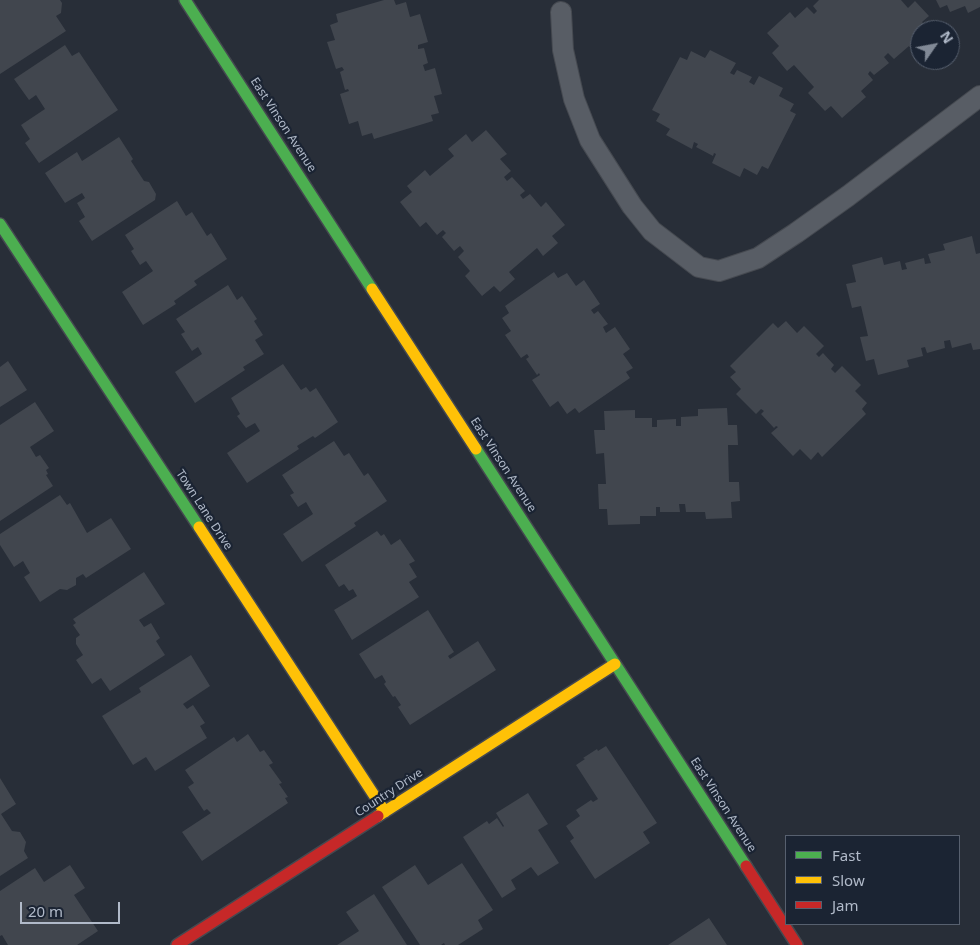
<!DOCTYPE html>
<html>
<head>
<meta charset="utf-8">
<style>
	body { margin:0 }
	#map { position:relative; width:980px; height:945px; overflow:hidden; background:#282e38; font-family:"Noto Sans",sans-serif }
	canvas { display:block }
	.legend { position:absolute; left:785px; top:835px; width:175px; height:90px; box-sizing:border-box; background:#1b2433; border:1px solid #57606f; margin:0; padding:6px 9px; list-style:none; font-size:15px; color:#b1bac9 }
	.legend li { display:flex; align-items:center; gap:10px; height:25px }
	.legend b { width:25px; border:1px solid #57606f }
	.north { position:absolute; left:910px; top:20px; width:50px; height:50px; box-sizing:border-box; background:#1b2433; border:1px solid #57606f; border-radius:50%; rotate:57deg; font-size:14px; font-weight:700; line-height:20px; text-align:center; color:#b1bac9 }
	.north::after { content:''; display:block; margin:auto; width:18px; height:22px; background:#818996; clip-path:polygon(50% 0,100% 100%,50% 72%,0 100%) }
	.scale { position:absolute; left:20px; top:902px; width:100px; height:22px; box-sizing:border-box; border:2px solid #b1bac9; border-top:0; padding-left:6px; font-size:15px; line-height:18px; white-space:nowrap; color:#b1bac9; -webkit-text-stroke:4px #1b2433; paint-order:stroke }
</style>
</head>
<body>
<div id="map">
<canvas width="980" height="945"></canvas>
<ul class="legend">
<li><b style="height:6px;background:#4caf50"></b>Fast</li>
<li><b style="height:6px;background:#ffc107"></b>Slow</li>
<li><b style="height:6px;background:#c62828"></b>Jam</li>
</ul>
<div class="north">N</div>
<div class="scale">20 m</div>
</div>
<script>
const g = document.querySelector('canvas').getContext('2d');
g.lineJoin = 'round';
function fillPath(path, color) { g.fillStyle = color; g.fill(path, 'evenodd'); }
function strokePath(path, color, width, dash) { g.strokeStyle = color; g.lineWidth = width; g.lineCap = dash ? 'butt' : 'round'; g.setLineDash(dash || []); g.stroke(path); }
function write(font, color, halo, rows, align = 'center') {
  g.font = font + ' "Noto Sans",sans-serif'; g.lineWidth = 4.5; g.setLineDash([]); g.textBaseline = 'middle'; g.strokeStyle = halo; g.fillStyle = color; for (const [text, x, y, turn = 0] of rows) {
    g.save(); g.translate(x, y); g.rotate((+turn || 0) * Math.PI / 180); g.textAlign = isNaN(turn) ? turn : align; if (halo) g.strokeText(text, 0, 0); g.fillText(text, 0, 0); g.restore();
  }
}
fillPath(new Path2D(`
	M0,0h60l2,3 -1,10 -5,3 10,15 -66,43z
	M384,0h10l2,5 10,-3 4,15 10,-3 8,28 -10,3v4l6,-1 4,15 -5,2 2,6 10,-3 7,26 -8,2 5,17 -8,2 2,6 -59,18 -2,-6 -10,3 -4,-15 -9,3 -9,-30 9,-3 -1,-2 -3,1 -5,-18 4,-2 -2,-3 -6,2 -9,-27 8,-2 -5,-15 8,-3 -2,-8z
	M819,0h82l7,8 7,-7 14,15 -7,6 7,8h-9v15l-7,6 -4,-5 -15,13 -6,-6 -4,4 5,6 -15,12 -4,-4 -2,3 5,6 -12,11 5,6 -24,21 -11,-12 -6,5 -17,-18 6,-6 -20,-22 -7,6 -15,-18 7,-7 -12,-13 23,-21 5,6 12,-11 7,7 3,-3 -4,-5z
	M936,0h44v7l-12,6 -3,-7 -15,6 -3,-7 -7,3z
	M65,45l7,11 7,-4 39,58 -79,53 -14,-20 5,-4 -9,-14 24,-16 -9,-14 -7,5 -15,-21z
	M710,50l26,13 -6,10 4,2 3,-5 15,7 -3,5 5,3 5,-9 24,12 -4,8 15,8 -4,7 6,3 -28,55 -6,-3 -5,9 -13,-7 -4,9 -28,-14 4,-9 -2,-1 -1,3 -17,-9 2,-3 -4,-2 -2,7 -26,-14 4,-6 -14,-8 4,-7 -8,-4 28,-53 7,3 4,-9 14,7z
	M486,130l21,24 -7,5 11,12 -7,6 3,4 5,-4 13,14 -5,4 3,4 7,-5 11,13 5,-5 19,23 -13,11 6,7 -15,13 -6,-8 -28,24 6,7 -15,13 -6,-6 -12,10 -17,-20 5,-5 -12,-14 6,-6 -4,-5 -6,5 -12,-14 4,-4 -3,-3 -6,5 -11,-13 -6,5 -20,-25 12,-10 -5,-6 18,-16 5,6 24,-20 -6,-7 18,-15 6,8z
	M119,137l14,22 -2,2 13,20 5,1 7,12 -1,6 -63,41 -13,-20 6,-4 -8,-14 8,-5 -3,-5 -17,10 -20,-30 32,-21 5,9z
	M177,201l9,15 6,-4 15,24 4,-3 16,26 -33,22 3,4 -23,16 2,3 -33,21 -21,-33 31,-21 -7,-10 -6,4 -9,-14 3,-2 -9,-14z
	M972,236l4,18 4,-1v96l-7,1 -2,-7 -19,5 -2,-8 -6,1 1,7 -18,5 -2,-6 -4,1 2,8 -16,4 2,7 -31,8 -4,-16 -8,2 -6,-24 8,-1 -7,-30 -9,2 -6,-24 10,-2 -4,-17 30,-8 2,8 16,-4 2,9 5,-1 -2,-6 19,-5 1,6 6,-1 -3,-9 17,-4 -2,-6z
	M554,272l4,6 9,-5 9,13 8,-6 16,24 -9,6 3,4 4,-3 10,13 -5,3 3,6 9,-6 15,22 -7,5 10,14 -7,4 4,6 -51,35 -4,-5 -8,6 -9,-13 -8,6 -18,-27 8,-5 -1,-2 -2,2 -11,-16 3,-2 -2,-3 -6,4 -16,-23 6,-4 -9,-13 7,-5 -4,-7z
	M228,285l9,15 5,-4 15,23 -3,2 9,14 -8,5 9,14 -21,13 2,3 -50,33 -20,-31 27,-18 -4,-7 -6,4 -11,-17 4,-2 -9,-13z
	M786,321l11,12 7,-7 20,20 -8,8 3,3 4,-4 11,12 -3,4 4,4 7,-7 19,19 -6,6 12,12 -5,6 4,5 -44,43 -4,-5 -7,8 -11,-11 -7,7 -22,-23 7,-6 -2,-1 -2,2 -13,-14 3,-3 -3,-2 -5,5 -20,-20 5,-5 -11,-12 6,-5 -6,-6 43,-43 5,5z
	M8,361l19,29 -27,17v-40z
	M283,364l18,26 5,-3 4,5 6,-4 22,34 -23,16 -2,-2 -16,10 2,3 -52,34 -20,-30 33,-22 -5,-8 -9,5 -9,-12 3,-2 -9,-16z
	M35,402l19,29 -24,16 6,10 4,-2 9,13 -3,2 2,4 -2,1 7,11 -53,35v-96z
	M727,408l1,17h9l1,20h-10l1,37h10l1,19 -9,1 1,16 -26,1 -1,-7h-19l-1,-8h-6l1,8h-20v-5h-4v9h-16v8l-32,1 -1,-16h-8l-1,-25h8l-2,-31 -8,1 -2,-24h11l-1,-19 31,-1v8h17v9h5v-7l19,-1v7h5v-9l17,-1v-7z
	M334,441l10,15 5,-3 15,23 4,-3 19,28 -33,22 2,3 -54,36 -19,-28 30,-20 -7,-12 -8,5 -8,-12 4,-2 -12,-18z
	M60,495l7,10 3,-2 17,30 24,-15 20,31 -45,29 -3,-4 -7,4v7l-9,5 -7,-1 -20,13 -16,-25 6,-4 -7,-12 -9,6 -14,-22v-11z
	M377,531l4,5 3,-2 7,11 9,-6 15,22 -6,3 8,13 -8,5 10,15 -67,43 -18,-30 23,-14 -4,-7 -4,2 -5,-7 -5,3 -14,-22z
	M144,572l21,32 -26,16 5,7 7,-4 9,15 -4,3 9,14 -55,36 -9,-13 -9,6 -16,-24 7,-5 -7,-11v-6l4,-3 -7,-10 3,-2 -3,-4z
	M428,610l26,42 -6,4 2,3 28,-18 18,29 -86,55 -12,-18 3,-2 -6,-9 -2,1 -9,-13 2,-2 -4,-7 -7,4 -16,-25z
	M191,655l19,31 -27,18 4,5 6,-4 12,18 -5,3 7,12 -52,33 -9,-14 -13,8 -31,-49 39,-24 -2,-4z
	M248,734l12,18 4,-2 9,13 -4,2 13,18 -3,1 9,13 -3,1 3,5 -86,58 -20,-29 29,-19 -4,-4 -3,2 -16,-24 6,-4 -9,-13 49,-33 3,5z
	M606,746l51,77 -14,9 7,11 -55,36 -25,-38 4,-3 -8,-12 14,-10 -4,-6 15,-10 2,2 5,-3 -22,-34 9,-6 -2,-1 14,-9 1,2z
	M0,778l16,26 -15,10 11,17 8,1 6,10 -2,9 4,7 -28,18z
	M528,793l20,31 -10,6 21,33 -21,13 -7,-9 -20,13 5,9 -14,9 -39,-61 24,-16 2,3 8,-6 6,9 1,-1 -8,-13z
	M462,863l31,47 -15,10 5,9 -25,16h-13l-1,-2 -3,2h-21l-38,-58 33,-22 13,20z
	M70,865l15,23 -11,7 24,36 -21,14h-69l-6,-10 -2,1v-45l35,-23 9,14z
	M374,894l33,51h-70l22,-14 -13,-19z
	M709,918l18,27h-59z`), '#41464e');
const lane = new Path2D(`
	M561,12l2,38 11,49 16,41 42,66 20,25 47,36 20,4 39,-13 38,-25 52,-37 132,-100`);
const fast = new Path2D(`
	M185,0l187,289
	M0,224l199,303
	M476,449l270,417`);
const slow = new Path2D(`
	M372,289l104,160
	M199,527l186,285
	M378,816l237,-152`);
const jam = new Path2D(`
	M746,866l51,79
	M177,945l201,-129`);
strokePath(lane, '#454950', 22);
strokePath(fast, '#454950', 14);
strokePath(slow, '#454950', 14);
strokePath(jam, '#454950', 14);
strokePath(lane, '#585d65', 20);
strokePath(fast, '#4caf50', 11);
strokePath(slow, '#ffc107', 11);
strokePath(jam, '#c62828', 11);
write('12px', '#b1bac9', '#1b2433', [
	["East Vinson Avenue",283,125,57],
	["East Vinson Avenue",503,465,57],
	["Town Lane Drive",204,510,57],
	["Country Drive",389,793,-33],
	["East Vinson Avenue",723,805,57]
]);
</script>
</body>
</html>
